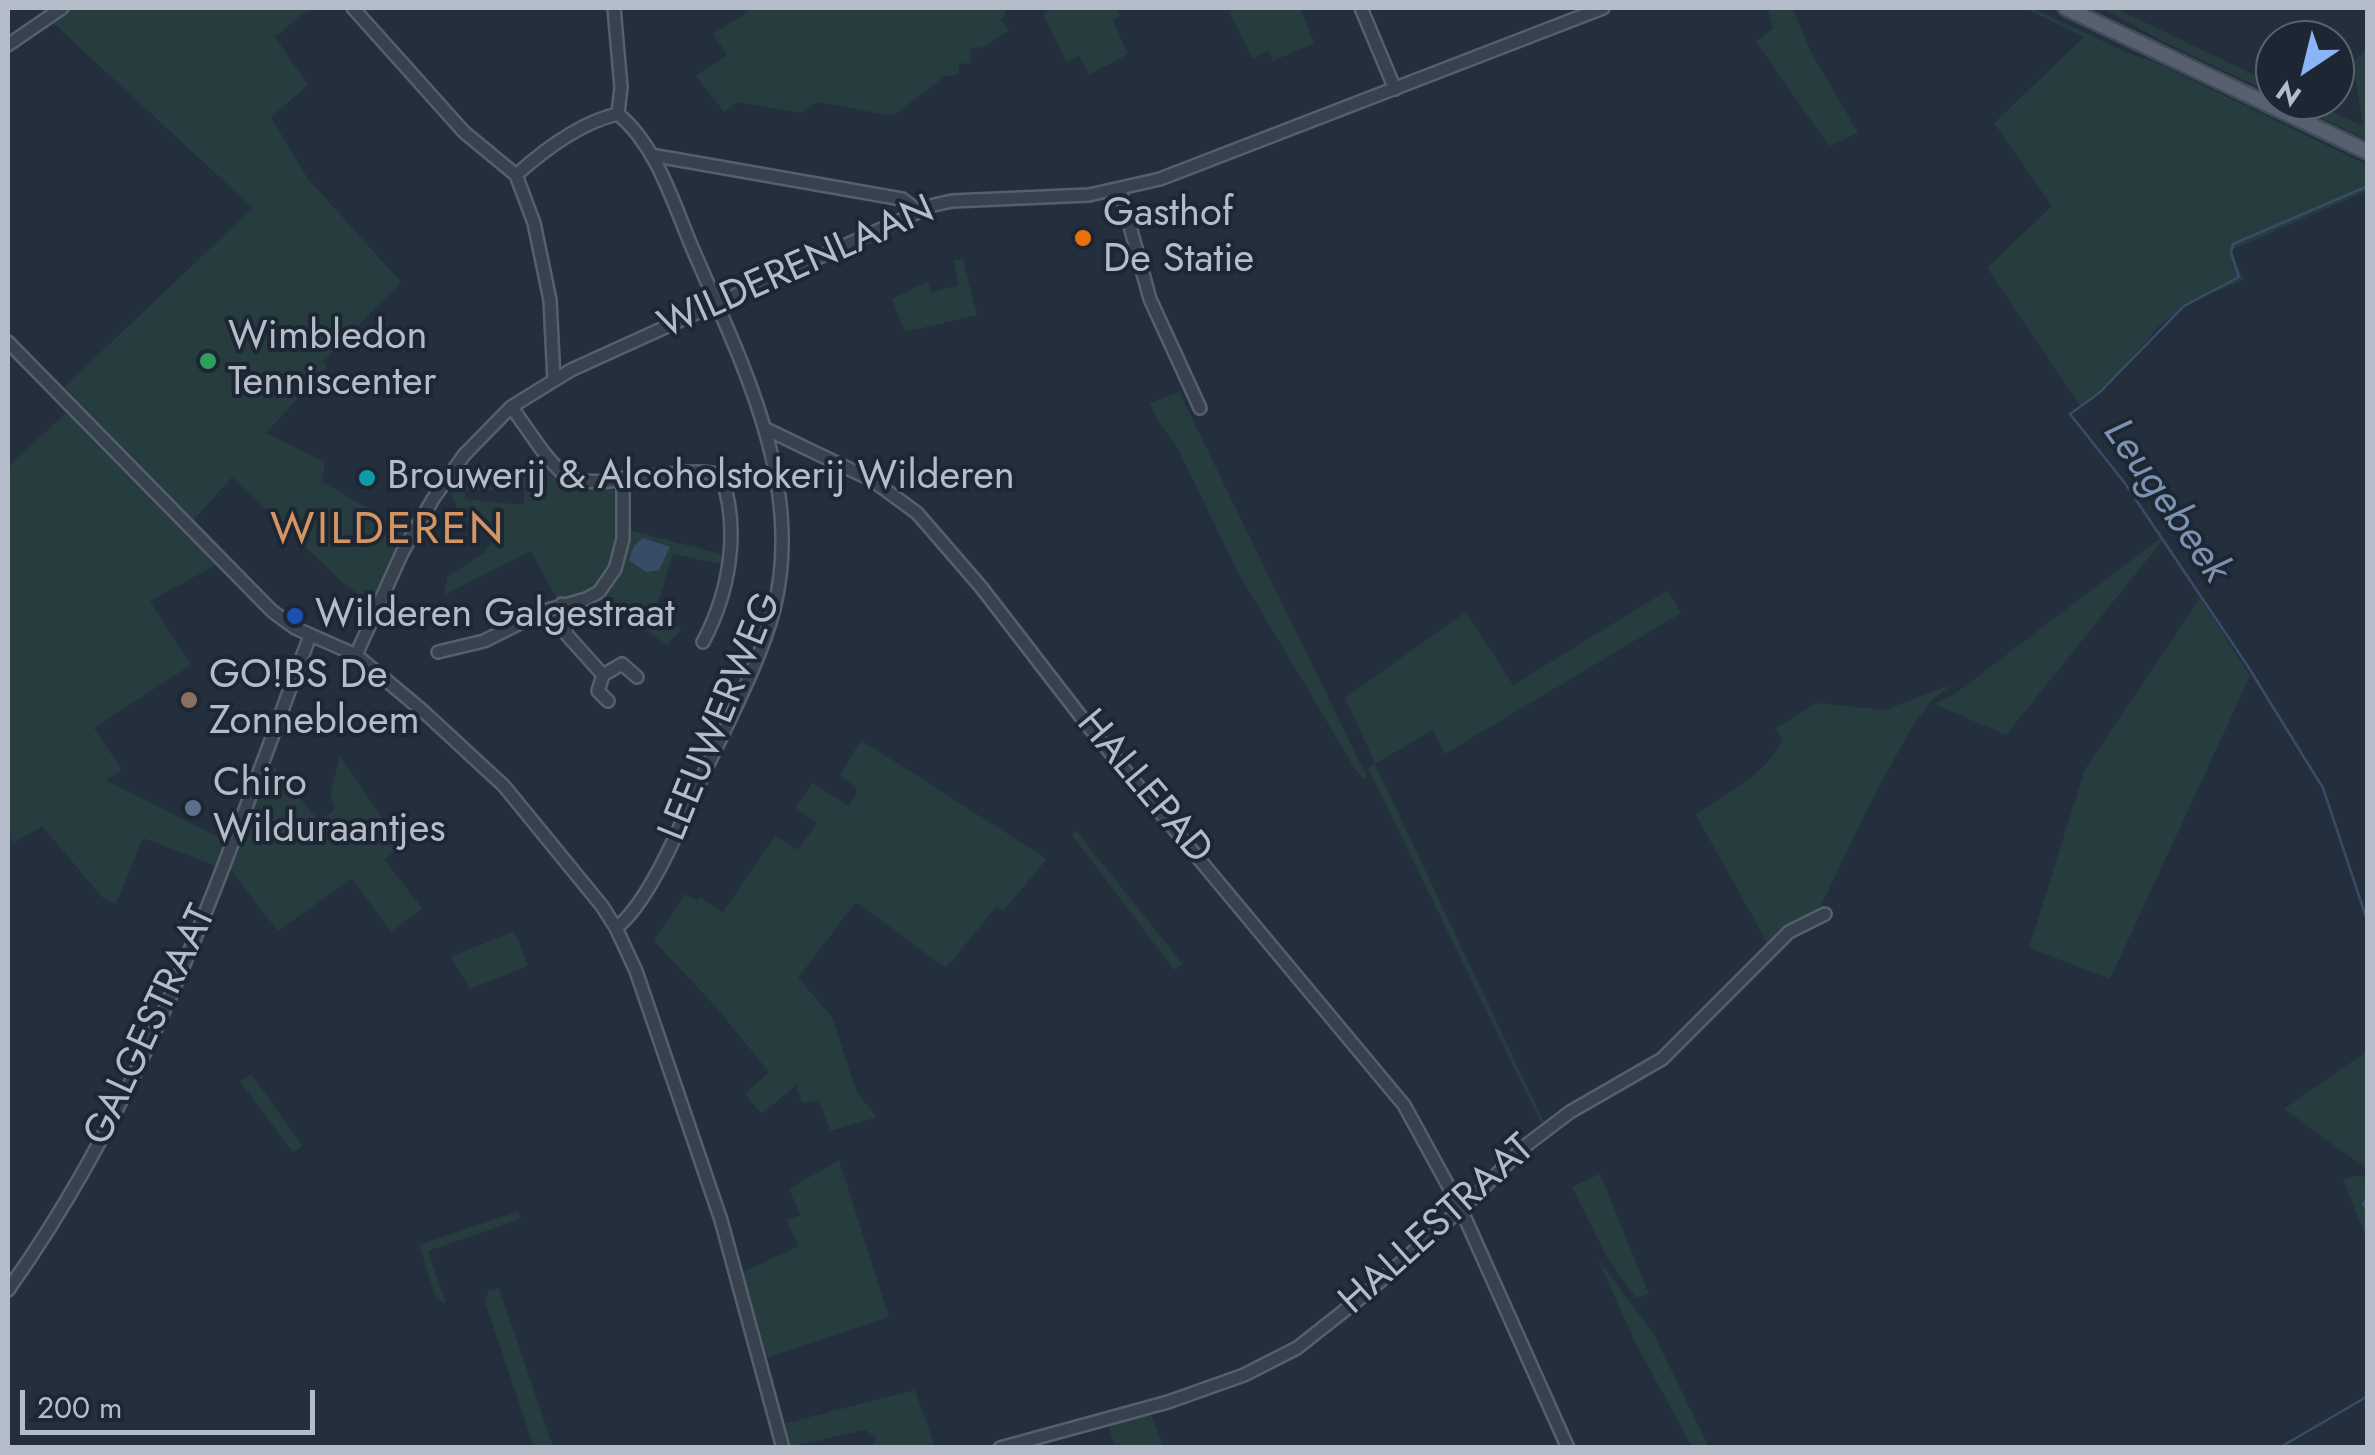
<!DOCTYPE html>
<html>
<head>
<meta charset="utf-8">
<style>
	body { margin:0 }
	#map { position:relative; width:2375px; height:1455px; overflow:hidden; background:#242f3e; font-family:Jost,sans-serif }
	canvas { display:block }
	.frame { position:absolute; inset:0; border:10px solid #b4bcc9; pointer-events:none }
	.north { position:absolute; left:2255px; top:20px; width:100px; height:100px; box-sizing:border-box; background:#1d2633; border:2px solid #59626f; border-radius:50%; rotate:215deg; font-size:28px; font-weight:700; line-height:40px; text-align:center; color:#b4bcc9 }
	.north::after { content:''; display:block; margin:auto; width:35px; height:45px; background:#8ab4f8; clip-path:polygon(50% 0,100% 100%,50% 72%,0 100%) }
	.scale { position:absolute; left:20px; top:1390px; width:295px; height:45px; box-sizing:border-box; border:5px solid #b4bcc9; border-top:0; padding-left:12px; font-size:30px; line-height:35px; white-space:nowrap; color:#b4bcc9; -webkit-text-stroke:8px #1d2633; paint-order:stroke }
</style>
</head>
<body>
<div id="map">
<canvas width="2375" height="1455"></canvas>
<div class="frame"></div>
<div class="north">N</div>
<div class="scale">200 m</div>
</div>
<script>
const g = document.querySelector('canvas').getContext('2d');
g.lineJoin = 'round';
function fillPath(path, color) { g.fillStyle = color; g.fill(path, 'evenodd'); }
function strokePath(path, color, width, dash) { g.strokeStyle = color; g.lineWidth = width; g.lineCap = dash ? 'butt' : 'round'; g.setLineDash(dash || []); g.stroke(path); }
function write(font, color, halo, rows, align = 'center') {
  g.font = font + ' Jost,sans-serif'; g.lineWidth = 8; g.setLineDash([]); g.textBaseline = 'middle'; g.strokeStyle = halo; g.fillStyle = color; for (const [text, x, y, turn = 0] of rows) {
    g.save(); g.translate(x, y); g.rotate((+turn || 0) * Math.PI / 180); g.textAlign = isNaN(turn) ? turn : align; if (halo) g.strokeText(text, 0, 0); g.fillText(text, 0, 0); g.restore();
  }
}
fillPath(new Path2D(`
	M69,8h241l-35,29 33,48 -37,32 37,62 93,103 -78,80 4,5 -61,66 59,29 -4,19 86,50 -35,73 -29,-21 -111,-106 -40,45 -128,-135 189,-179 -203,-188z
	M753,8h250l3,7 -6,5 9,10 -29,19 -2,-3 -8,4 1,13 -12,1v10l-14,2 -52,40 -76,-14 -15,11 -65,-11 -13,10 -28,-36 31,-21 -14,-21z
	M1051,8h65l4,8 -7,5 15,33 -39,21 -10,-19 -13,6 -23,-48z
	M1237,8h63l14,35 -41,18 -5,-11 -15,9 -24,-47z
	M1767,8h25l19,44 47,81 -29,13 -73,-104 17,-14z
	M2024,8h8l98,46 23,7 214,104v26l-136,59 13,30 -51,20 -34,26 -50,58 -28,23 -94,-139 65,-62 -58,-83 90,-86z
	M2103,8h12l160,77v10l-111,-53z
	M2367,49v91l-82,-40h20l58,26 -10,-64z
	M963,259l14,56 -72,17 -13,-33 36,-18 3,12 28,-8 -6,-25z
	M1179,392l188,385 -3,2 -9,-10 -116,-195 -62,-127 -17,-23 -10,-21z
	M69,410l147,155 -66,36 41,64 -97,63 28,42 -16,10 122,62 -9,25 -76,-29 -27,66 -14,-7 -60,-71 -28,17 -6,-10v-366z
	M482,464l30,22v4h-47v9l58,6 2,-17 -33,-21 24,7 36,-8 23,20h31l10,6c5,27 0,88 -28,102 -8,4 -21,5 -30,7l-27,-50 -87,44 3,-18 38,-25 12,-16c-29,-5 -36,-19 -47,-45z
	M628,530l97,25 -1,10 -51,-11 -19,63 28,12 -15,16 -67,-47z
	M2161,538l1,3 -156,194 -72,-31 19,-9z
	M1668,590l13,23 -236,141 -12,-24 -58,34 168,356 6,3 -3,3 -6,-5 -172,-353 7,-5 -30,-65 121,-86 47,73z
	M2200,598l50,78 -140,303 -81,-31 56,-179z
	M1953,684l-22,17 -18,24 -43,78 -52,109 -49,34 -73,-131c28,-20 73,-43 87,-76l-8,-10 41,-26 69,7z
	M861,740l186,119 -44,52 -7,-4 -50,61 -90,-66 -58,76 34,39 25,76 20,24 -47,14 -11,-31 -17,3 -6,-18 -34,29 -17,-20 24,-22 -53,-65 -62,-66 31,-47 12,7 3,-4 23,15 52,-76 23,14 19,-27 -22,-15 17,-25 37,23 7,-11v-7l-16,-13z
	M340,756l61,90 -17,13 38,49 -31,24 -39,-54 -74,53 -47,-61 40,-107 48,58 16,-12 -5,-15z
	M1076,831l107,133 -9,6 -102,-135z
	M514,931l14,35 -58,23 -19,-32z
	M2367,1051v118l-83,-60z
	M251,1074l52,72 -10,6 -53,-71z
	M839,1160l50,157 -123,41 -23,-86 56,-26 -13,-26 14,-5 -11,-26z
	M1600,1174l49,120 -13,4 -28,-39 -36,-72z
	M2355,1176l12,1v62l-24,-60z
	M518,1211l3,8 -93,32 18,53 -10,-6 -17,-53z
	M1598,1259l55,74 56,114h-17l-58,-107z
	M499,1288l54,159h-19l-49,-145 3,-11z
	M915,1390l20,57h-64l6,-9 -12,-8 -75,17 -7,-23z
	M1150,1411l13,36h-48l-6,-19 3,-5z`), '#263c3f');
fillPath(new Path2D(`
	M643,538l27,9 -11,23 -13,2 -17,-12 5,-14z`), '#394c67');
strokePath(new Path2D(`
	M2368,186l-135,58 -2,9 8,24 -55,29 -85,87 -29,21 54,68 123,183 76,123 45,135
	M2368,1199l-5,4 5,11
	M2279,1448l89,-52`), '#394c67', 2.5);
const minor = new Path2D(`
	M353,8l111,124 52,43 18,48 16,77 4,80
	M614,8l7,79 -3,27
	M1361,8l34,81
	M8,45l54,-37
	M651,155l251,44 16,12
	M516,175c28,-25 65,-53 102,-61 40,33 56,92 76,138 48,111 111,233 80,357 -14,55 -51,122 -75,175 -18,39 -49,118 -83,144
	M1120,190l30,109 50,109
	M8,342l264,269 23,17 61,27 68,57 80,74 98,120 14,22 20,43 85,249 62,228
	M511,407c17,21 33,51 54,68 27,20 120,-13 156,0 20,55 8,118 -18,167
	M766,429l106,51 45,33 64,74 108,140 315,378 57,104 107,239
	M562,604l5,31 36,40
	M438,652l46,-11 60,-30 42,-12 13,-7 16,-23 8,-30v-61
	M356,655l46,-102 31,-54 31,-44 47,-48 60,-37 363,-165 18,-4 137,-6 71,-16 443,-171
	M608,701l-10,-10 5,-16 19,-11 15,13
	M8,1290c144,-202 215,-425 302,-654
	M1000,1448l168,-46 76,-27 53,-27 71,-56 104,-93 52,-52 46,-35 92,-53 127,-127 36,-18`);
const major = new Path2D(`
	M2066,8l302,144`);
strokePath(minor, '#565f6c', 16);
strokePath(major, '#414a57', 19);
strokePath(minor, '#38414e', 11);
strokePath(major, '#56606e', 14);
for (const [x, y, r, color] of [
	[1083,238,10,"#e8710a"],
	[208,361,10,"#2e9e5b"],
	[367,478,10,"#0f9aa8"],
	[295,616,10,"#1a4fb4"],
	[189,700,10,"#8d6e63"],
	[193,808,10,"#5c6f8a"]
]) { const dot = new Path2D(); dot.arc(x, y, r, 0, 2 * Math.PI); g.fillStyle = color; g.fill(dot); strokePath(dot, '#1d2633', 4); }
write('40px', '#b4bcc9', '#1d2633', [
	["Gasthof",1103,215],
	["De Statie",1103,261],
	["Wimbledon",228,338],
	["Tenniscenter",228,384],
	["Brouwerij & Alcoholstokerij Wilderen",387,478],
	["Wilderen Galgestraat",315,616],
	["GO!BS De",209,677],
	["Zonnebloem",209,723],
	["Chiro",213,785],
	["Wilduraantjes",213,831]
], 'left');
write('40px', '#b4bcc9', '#1d2633', [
	["WILDERENLAAN",797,269,-24],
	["LEEUWERWEG",722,717,-68],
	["HALLEPAD",1143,788,50],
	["GALGESTRAAT",152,1026,-65],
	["HALLESTRAAT",1438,1226,-42]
]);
write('italic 42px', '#7c92b1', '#1d2633', [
	["Leugebeek",2165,502,55]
]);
g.letterSpacing = '2.5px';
write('45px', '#d59563', '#1d2633', [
	["WILDEREN",388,532]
]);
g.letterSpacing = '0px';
</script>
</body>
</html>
